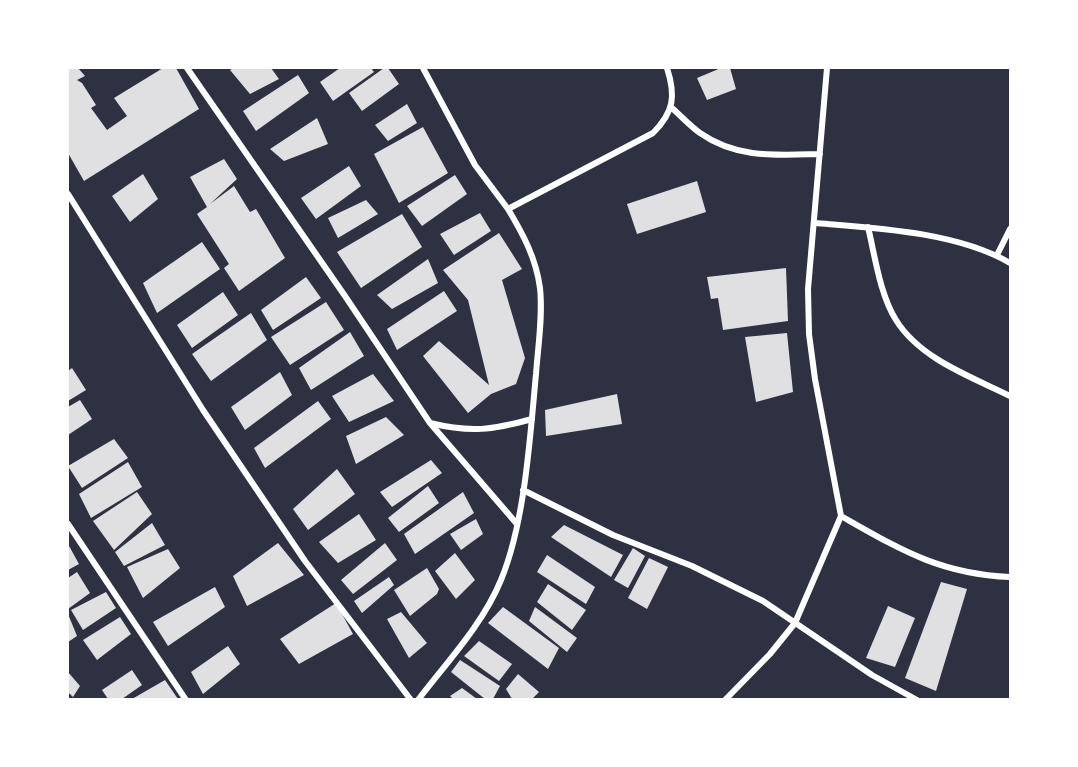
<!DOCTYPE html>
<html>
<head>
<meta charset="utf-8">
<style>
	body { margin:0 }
	#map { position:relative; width:1078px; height:767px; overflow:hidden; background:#2d3142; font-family:Figtree,sans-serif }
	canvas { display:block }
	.frame { position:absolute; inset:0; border:69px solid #fff; pointer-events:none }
</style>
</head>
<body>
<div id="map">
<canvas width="1078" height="767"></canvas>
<div class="frame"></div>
</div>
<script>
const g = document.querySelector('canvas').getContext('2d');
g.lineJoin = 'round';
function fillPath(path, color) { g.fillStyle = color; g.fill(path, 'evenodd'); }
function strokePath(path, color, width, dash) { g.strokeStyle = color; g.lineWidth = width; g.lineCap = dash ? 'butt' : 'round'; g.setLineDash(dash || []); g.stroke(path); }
fillPath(new Path2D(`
	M68,68h10l7,8 -8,4 5,3 14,22 -5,3 16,22 20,-14 -13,-18 49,-30h13l23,41 -115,72 -16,-28z
	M234,68h37l8,11 -29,15 -20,-24z
	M340,68h31l3,4 -41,29 -13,-19z
	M384,68h4l11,16 -37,27 -13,-18z
	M721,68h9l6,21 -29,11 -10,-22z
	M298,75l11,18 -53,38 -13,-20z
	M407,104l10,19 -29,18 -13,-16z
	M317,118l11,26 -44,17 -14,-12z
	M423,127l25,46 -49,30 -25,-49z
	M224,159l13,20 -27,25 24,-18 16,26 6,-3 29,49 -46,33 -15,-23 5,-4 -32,-50 10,-7 -17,-30z
	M349,166l12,20 -45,33 -15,-21z
	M143,174l15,25 -28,23 -18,-26z
	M455,175l12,19 -45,32 -15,-20z
	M697,181l9,31 -69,22 -10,-30z
	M366,200l12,14 -40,24 -10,-20z
	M480,213l11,18 -37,24 -14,-21z
	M402,214l20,33 -61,41 -24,-36z
	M499,233l23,36 -20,11 23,78 -9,26 -25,10 -23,19 -45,-57 16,-15 50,44 -21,-85 -25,-30z
	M202,242l18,27 -63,44 -14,-30z
	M428,259l10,24 -46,26 -15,-14z
	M786,268l2,53 -65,9 -5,-32 -7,1 -4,-22z
	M306,277l15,21 -48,32 -12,-20z
	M444,291l13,20 -60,39 -10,-21z
	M223,292l15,23 -46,33 -15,-23z
	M326,302l18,28 -54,35 -19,-28z
	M251,313l16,27 -56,41 -19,-27z
	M350,332l14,24 -53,34 -12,-22z
	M787,333l6,59 -37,10 -11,-65z
	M72,368l14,22 -18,11v-30z
	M280,372l12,23 -47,35 -14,-23z
	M373,374l21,27 -45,21 -17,-26z
	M617,394l5,30 -76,12 -1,-26z
	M80,400l12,19 -24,16v-28z
	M318,401l13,18 -66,49 -11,-20z
	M386,417l18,18 -48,29 -10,-28z
	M114,439l14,19 -46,30 -14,-22z
	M431,460l11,13 -50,34 -12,-15z
	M128,462l14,25 -51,31 -12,-24z
	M337,469l18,25 -47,36 -15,-21z
	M428,486l11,17 -40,29 -11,-14z
	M137,492l15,22 -38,36 -21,-29z
	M463,492l11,21 -59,41 -11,-20z
	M359,514l17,26 -38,23 -19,-21z
	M476,519l7,15 -22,16 -11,-16z
	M152,523l13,22 -41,21 -9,-14z
	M564,525l59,30 -12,22 -60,-40z
	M278,543l26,32 -57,31 -14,-30z
	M385,543l12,17 -44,34 -12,-14z
	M68,544l11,20 -11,6z
	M633,548l12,8 -17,32 -14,-8z
	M168,549l12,19 -37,30 -16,-31z
	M455,553l20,27 -19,19 -21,-28z
	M547,555l48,32 -9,17 -49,-32z
	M649,558l19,9 -21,42 -19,-11z
	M427,568l12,21 -2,5 -27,22 -16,-26z
	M77,572l13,21 -22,16v-31z
	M389,577l5,8 -32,28 -8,-12z
	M941,582l26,7 -31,102 -31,-13z
	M548,584l38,26 -14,20 -35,-28z
	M215,587l10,20 -57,39 -15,-24z
	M106,592l10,16 -33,22 -12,-20z
	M336,603l17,31 -54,30 -19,-25z
	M888,606l27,12 -20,49 -29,-9z
	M503,607l56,41 -11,21 -60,-46z
	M535,607l42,31 -10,14 -38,-31z
	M401,612l26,31 -18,15 -22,-39z
	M68,614l9,22 -9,6z
	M120,617l11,17 -34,26 -14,-20z
	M479,641l33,23 -13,17 -35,-25z
	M228,646l12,18 -37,30 -12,-22z
	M460,660l40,26 -7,13h-8l-34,-27z
	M132,670l10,15 -20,14h-14l-6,-9z
	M68,672l12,14 -7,11 -5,-5z
	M518,674l21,18 -7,7h-20l-6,-10z
	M165,680l13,19h-46z
	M462,688l15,11h-24l-3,-3z`), '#e0e0e3');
strokePath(new Path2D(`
	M187,68l158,228 85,127 87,101
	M423,68l52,97 33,44 145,-76c21,-21 23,-37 14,-65
	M827,68l-19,221 1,45 6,45 26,137c60,34 99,58 169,61
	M672,108c9,8 18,18 28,25 37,26 77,22 120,21
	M68,194l135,216 102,151 106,139
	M815,223c61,5 142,9 195,40
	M868,227c7,29 12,68 28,93 24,39 76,57 114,76
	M997,255l13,-26
	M430,423c41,10 62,7 102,-4
	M523,490l90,45 79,31 71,35 109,74 45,25
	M68,524l118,176
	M418,700c29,-38 65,-76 83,-120 24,-58 29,-143 35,-206 2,-28 7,-58 4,-86 -4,-30 -17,-54 -32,-79
	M725,700l45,-46 25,-31 46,-107`), '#fff', 6);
</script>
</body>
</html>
